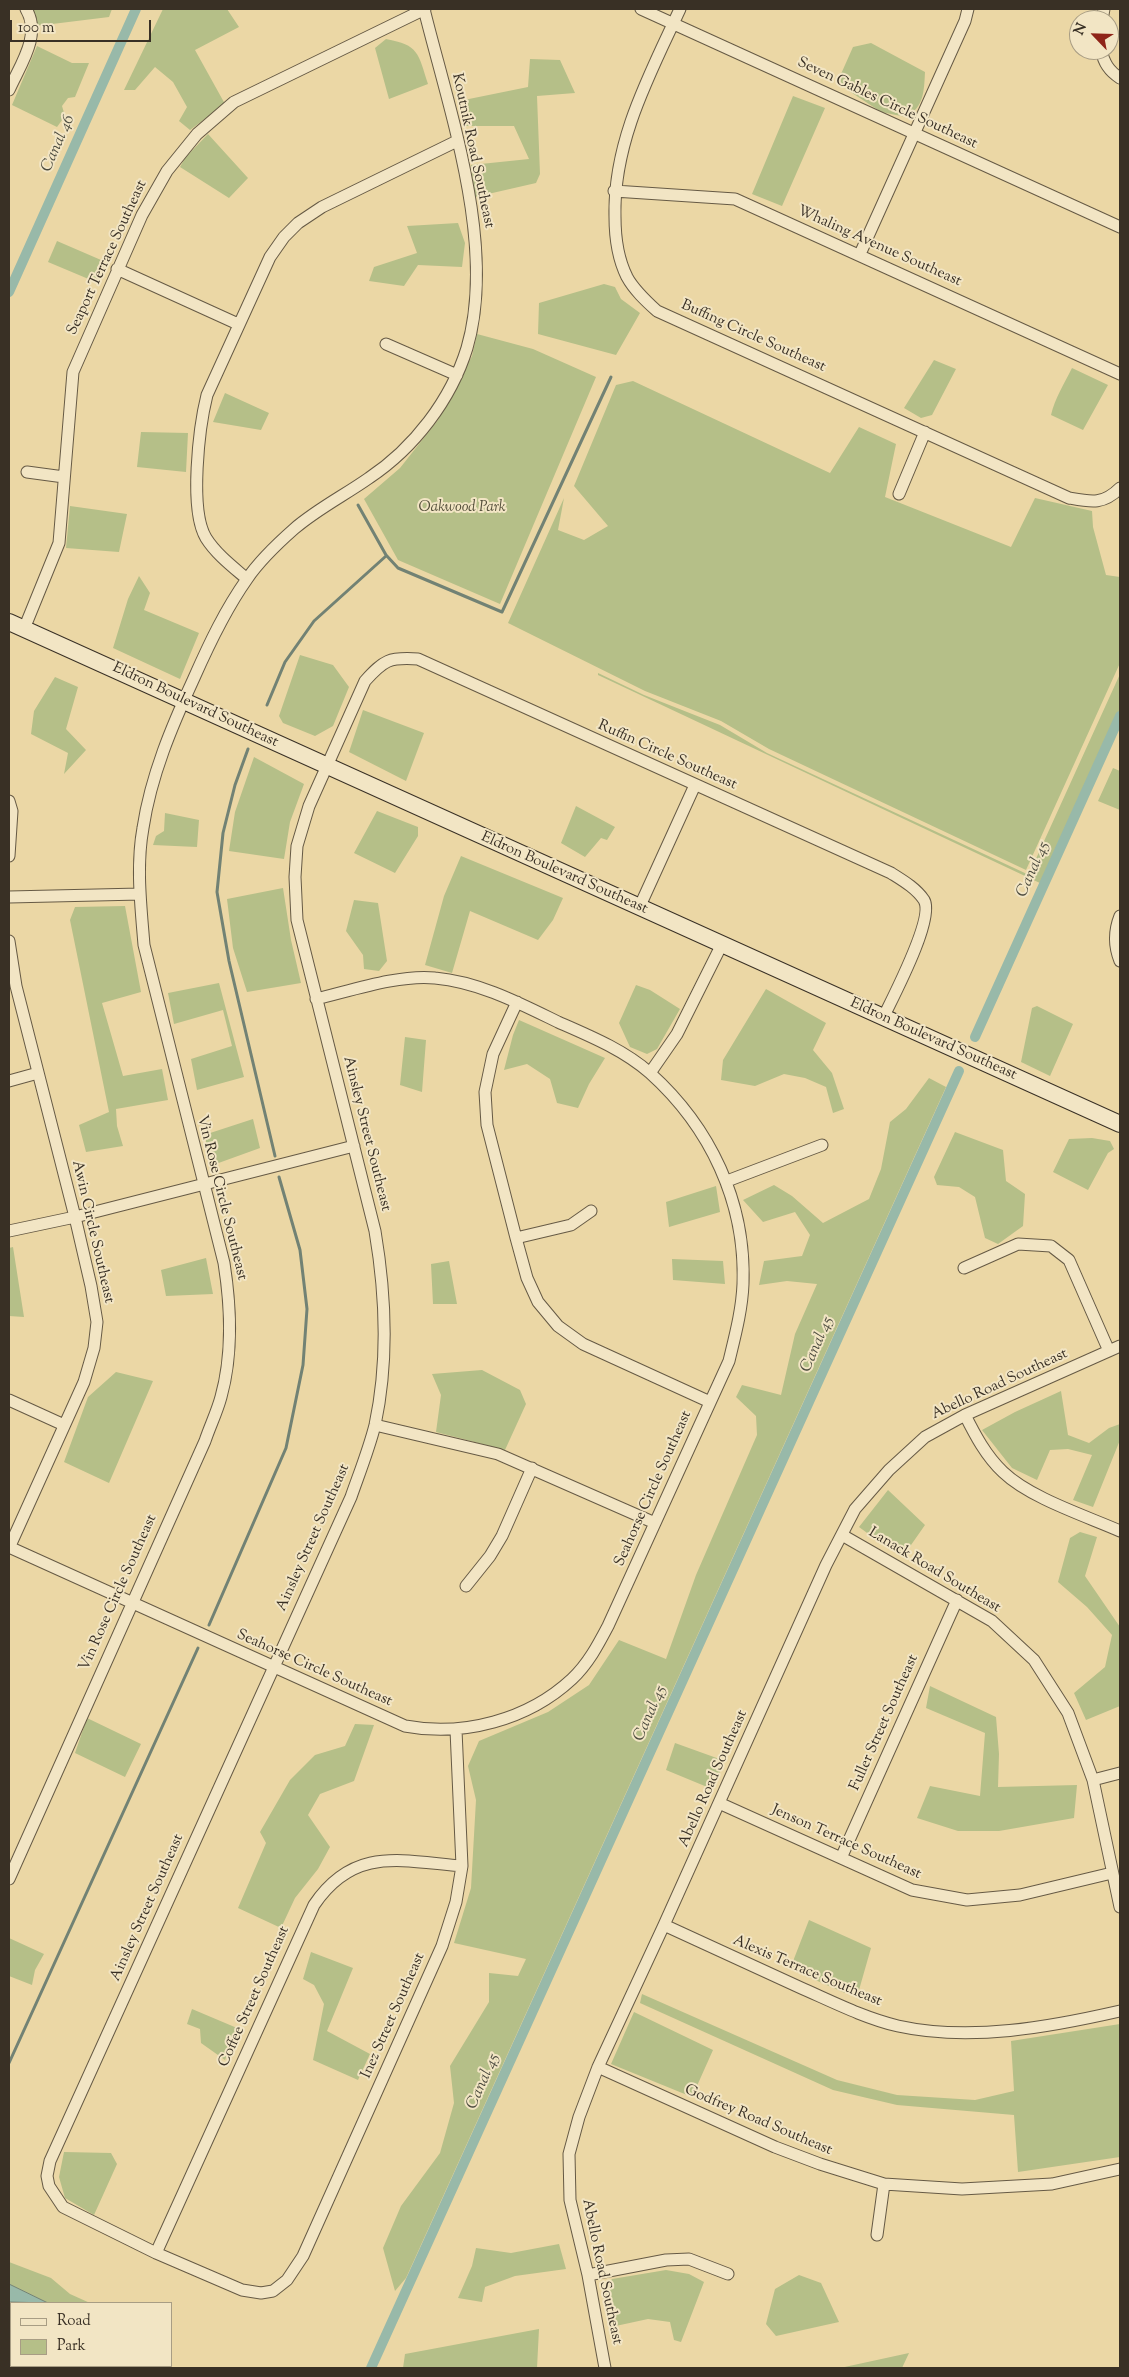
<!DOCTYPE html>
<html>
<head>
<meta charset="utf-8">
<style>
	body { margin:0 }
	#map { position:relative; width:1129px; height:2377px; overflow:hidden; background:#ebd7a5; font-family:"Sorts Mill Goudy",serif }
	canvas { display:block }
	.frame { position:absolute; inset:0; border:10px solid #393025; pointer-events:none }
	.legend { position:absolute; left:10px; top:2302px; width:162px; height:65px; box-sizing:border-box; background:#f2e5c4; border:1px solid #a89d84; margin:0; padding:6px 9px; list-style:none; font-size:15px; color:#393025 }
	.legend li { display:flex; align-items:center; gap:10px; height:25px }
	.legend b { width:25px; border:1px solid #a89d84 }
	.north { position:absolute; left:1069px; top:10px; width:50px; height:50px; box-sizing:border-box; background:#f2e5c4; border:1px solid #a89d84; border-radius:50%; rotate:294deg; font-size:14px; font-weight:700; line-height:20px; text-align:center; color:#393025 }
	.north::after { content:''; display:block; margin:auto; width:18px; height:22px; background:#8f2418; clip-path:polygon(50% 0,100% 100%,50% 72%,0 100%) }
	.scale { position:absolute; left:10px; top:20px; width:141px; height:22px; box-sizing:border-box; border:2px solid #393025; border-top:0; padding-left:6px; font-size:15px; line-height:18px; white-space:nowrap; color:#393025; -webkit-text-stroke:4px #f2e5c4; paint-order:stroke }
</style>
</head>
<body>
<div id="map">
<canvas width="1129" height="2377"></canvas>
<div class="frame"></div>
<ul class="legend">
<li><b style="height:6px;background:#f2e5c4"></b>Road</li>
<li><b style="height:14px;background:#b5bf88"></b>Park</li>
</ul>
<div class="north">N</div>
<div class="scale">100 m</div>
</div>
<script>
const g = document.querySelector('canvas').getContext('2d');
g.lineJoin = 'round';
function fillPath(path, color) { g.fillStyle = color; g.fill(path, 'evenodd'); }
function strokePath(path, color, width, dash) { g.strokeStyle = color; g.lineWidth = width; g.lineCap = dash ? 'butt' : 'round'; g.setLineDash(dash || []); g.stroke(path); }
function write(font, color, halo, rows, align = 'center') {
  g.font = font + ' "Sorts Mill Goudy",serif'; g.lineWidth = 4; g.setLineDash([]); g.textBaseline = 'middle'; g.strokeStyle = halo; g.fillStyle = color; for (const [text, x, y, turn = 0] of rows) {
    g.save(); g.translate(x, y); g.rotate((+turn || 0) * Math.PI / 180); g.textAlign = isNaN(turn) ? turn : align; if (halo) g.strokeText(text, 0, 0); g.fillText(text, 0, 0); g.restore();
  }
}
fillPath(new Path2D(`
	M32,9h80l-3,8 -73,9z
	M163,9h64l12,18 -44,23 30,54 -35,26 -11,-9 8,-14 -14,-25 -18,-15 -20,23h-11z
	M386,39c33,6 32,14 42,45l-39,15 -14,-51z
	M871,43l54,29c-1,19 -1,35 -19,45l-25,-5 -44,-29 16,-36z
	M37,46l35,17h17l-14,34 -7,1 -6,8 3,10 -8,11 -45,-22z
	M530,59l30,1 15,33 -38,3 3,78 -4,9 -61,14 -4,-32 58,-6 -15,-33h-49l-1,-26 64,-13z
	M793,96l32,12 -43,98 -30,-12z
	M208,134l40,44 -19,20 -49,-31 5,-9z
	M458,223l7,20 -3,24 -44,-2 -14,21 -35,-5 5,-14 43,-14 -10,-27z
	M57,241l51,22 -10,20 -50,-21z
	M604,284l11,3 6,12 19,14 -24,42 -78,-21 1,-31z
	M477,334l56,15 63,28 -96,227 -102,-44 -34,-61 36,-31 38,-48 34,-64z
	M934,360l22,9 -24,46 -11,3 -17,-10z
	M1072,368l36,17 -25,45 -32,-15c4,-17 13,-31 21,-47z
	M633,381l197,92 29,-46 37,17 -11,53 126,50 24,-49 57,13 1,16 13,48 14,2v86l-94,207 -257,-121 -48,-28 -76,-30 -137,-68 56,-125 -6,32 26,10 24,-14 -34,-40 42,-101z
	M225,393l44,20 -8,17 -48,-8z
	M141,432l47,1 -2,39 -49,-5z
	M70,506l57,8 -8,38 -53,-4z
	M139,576l11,17 -6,17 55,23 -19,46 -67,-31 15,-49z
	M300,655l33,10 16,22 -16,39 -18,10 -32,-13 -4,-7z
	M598,673l46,22 76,30 47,28 260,121 3,-2 90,-198v46l-78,164 -444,-209z
	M55,677l23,10 -12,42 20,21 -22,24 4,-21 -37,-19 3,-23z
	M363,710l61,23 -18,48 -57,-29z
	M254,757l50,27 -14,38 -6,37 -55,-8 6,-39z
	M1113,768l7,3v39l-22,-9z
	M576,806l39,21 -8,13 -6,-2 -16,19 -24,-14z
	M377,811l41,16v9l-23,37 -41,-20z
	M165,813l34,7 -2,27 -44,-2 3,-9 8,-5z
	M461,856l102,42 -10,22 -15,20 -68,-29 -18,62 -27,-8 19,-69z
	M283,888l8,52 10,43 -54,9 -14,-44 -6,-49z
	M354,900l24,3 9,58 -8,10 -15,-2 -1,-14 -17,-24z
	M125,906l16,86 -39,11 21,73 39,-7 6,31 -52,9 1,17 6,20 -37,6 -7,-27 30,-13 -39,-192 5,-13z
	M219,983l25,94 -47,13 -6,-31 41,-13 -9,-36 -49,14 -6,-31z
	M636,985l14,5 30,19 -23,40 -10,5 -17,-7 -11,-24z
	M766,989l60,34 -13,27 19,23 12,36 -11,4 -7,-26 -21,-9 -21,-4 -29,12 -34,-6 2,-20z
	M1037,1006l36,18 -23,52 -29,-14 11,-54z
	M519,1020l86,38 -16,26 -11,24 -21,-5 -7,-24 -23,-15 -23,6 9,-35z
	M405,1037l21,3 -4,52 -22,-7z
	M929,1078l17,9 -540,1191 -11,13 -12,-43 18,-42 39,-53 14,-50 -4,-37 39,-64v-29l29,3 8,-17 -72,-16 17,-55 5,-88 -8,-34 11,-25 69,-29 41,-27 30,-45 47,19 30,-84 61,-140 -1,-19 -20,-19 6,-12 39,10 14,-61 22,-50 -30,-3 -28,4 5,-24 38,-5 8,-21 -15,-23 -32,10 -20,-22 31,-15 18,11 31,27 46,-24 12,-30 9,-47 16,-13z
	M253,1119l7,29 -47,17 -9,-30z
	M955,1132l48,18 3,31 19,13 -2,32 -25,18 -13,-6 -10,-41 -16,-10 -22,-2 -3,-8z
	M1092,1138l18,3 4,8 -6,4 -20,37 -35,-18 16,-33z
	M716,1186l4,26 -51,15 -3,-25z
	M13,1247l11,70 -15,-1v-68z
	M206,1258l7,36 -47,2 -5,-26z
	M672,1259l51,2 2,23 -52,-4z
	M449,1261l8,43h-24l-2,-40z
	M482,1370l38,20 6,14 -21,46 -69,-18 5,-37 -9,-21z
	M116,1372l37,9 -44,102 -45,-21 24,-65z
	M1061,1391l7,44 21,8 20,-15 11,-4v16l-27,67 -20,-7 19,-45 -24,-6 -18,1 -13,30 -25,-12 -30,-38 33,-18z
	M888,1490l37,35 -21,30 -26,-14 -19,-14z
	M1080,1532l17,5 -12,39 35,51v79l-34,14 -12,-27 31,-26 7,-32 -25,-28 -29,-25 12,-44z
	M930,1686l66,31 3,37 -1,33 79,-2 -3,33 -75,13h-41l-41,-13 13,-32 50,10 5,-63 -59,-25z
	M87,1718l54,26 -16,33 -50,-24z
	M355,1724l19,1 -20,56 -34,13 -12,21 22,32 -12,22 -23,29 -14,30 -43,-20 28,-65 -6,-11 30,-52 25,-25 30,-9z
	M675,1743l50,18 -13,28 -46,-19z
	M809,1920l62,28 -12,42 -14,3 -55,-24z
	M9,1938l35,16 -9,16 -3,15 -23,-9z
	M311,1952l42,16 -26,63 43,23 -12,26 -45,-20 11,-56 -10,-19 -11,-6z
	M642,1994l195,86 60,15 78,5 39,-9 -3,-50 109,-17v133l-102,15 -4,-57 -117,-10 -64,-15 -193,-87z
	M192,2009l45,19 -12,32 -24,-17 -1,-14 -13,-5z
	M634,2012l79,38 -21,47 -81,-33z
	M64,2152l47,1 6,11 -23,51 -29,-17 -6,-21z
	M559,2244l7,25 -51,7 -30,11 -3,15 -24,-4 14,-32 4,-18 35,5z
	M9,2262l42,16 19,16 20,9h-42l-39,-19z
	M666,2270l23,4 15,8 -23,60 -7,-2 -4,-18 -22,-3 -37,8 -9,-33 10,-15z
	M799,2275l22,8 18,39 -63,14 -10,-12 9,-35z
	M539,2329l-2,39h-134l2,-14z
	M909,2353l-7,15h-62z`), '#b5bf88');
const water = new Path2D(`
	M9,2284l39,19 -39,-1z`);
fillPath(water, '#98b9a9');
strokePath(water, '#728274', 1);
strokePath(new Path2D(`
	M358,505l28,50 12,13 104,44 109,-235
	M267,705l18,-43 29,-41 72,-65
	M248,749l-13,36 -12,48 -6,59 12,69 46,195
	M209,1625l77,-177 17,-83 4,-56 -7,-59 -21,-73
	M9,2063l189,-415`), '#728274', 3);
strokePath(new Path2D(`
	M9,292l127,-283
	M975,1037l145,-321
	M371,2368l588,-1297`), '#98b9a9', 10);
const street = new Path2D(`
	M641,9l479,218
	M680,9c-31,67 -67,133 -65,208 0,20 3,42 12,60 7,13 19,24 30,34l412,187c22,4 34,7 51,-10
	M1102,20l2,-11
	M1101,50c3,13 8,21 19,28
	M9,90c11,-25 33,-55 17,-81
	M614,191l121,8 385,175
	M860,254l105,-233 3,-12
	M117,269l121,55
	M386,344l71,31
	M27,472l37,5
	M899,494l26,-62
	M247,579c-14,-12 -31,-25 -41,-41 -17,-28 -7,-111 1,-143l63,-138 14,-20 14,-14 24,-16 135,-66
	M24,629l35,-86 14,-171 69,-157 25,-44 30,-37 37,-32 191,-93
	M9,801l3,10 -3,45
	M9,897l131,-3
	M639,908l56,-123
	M1120,916c-6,15 -6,30 0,45
	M9,941l7,45 59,231 16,69 6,36 -3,26 -10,34 -75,166
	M517,1002l-24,52 -8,38 2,33 29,113 11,40 11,24 20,24 25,18 127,58
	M650,1073l27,-39 45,-90
	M9,1081l29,-8
	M727,1181l95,-36
	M9,1231l66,-14 279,-71
	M516,1238l55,-13 20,-14
	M964,1268l54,-24 33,2 18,14 40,91
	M9,1400l55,25
	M965,1415c10,20 21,41 38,57 27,26 83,44 117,59
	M375,1425l123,29 157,69
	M842,1535l150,86 42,39 34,53 25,67 27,127
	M9,1547l396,179c58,11 123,-6 167,-47 16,-15 26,-34 36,-53l121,-265c6,-25 13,-51 14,-77 3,-82 -33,-157 -93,-211 -26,-23 -60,-37 -92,-51 -39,-19 -79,-40 -123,-44 -35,-4 -85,13 -119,21
	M466,1586l24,-30 12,-20 30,-68
	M456,1730l6,136 -6,36 -14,44 -139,310 -16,24 -14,11 -12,2 -19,-3 -86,-37 -93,-46 -14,-21 -2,-10 3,-15 301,-664c8,-23 18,-48 24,-72 14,-65 11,-129 0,-194l-78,-311 -2,-43 2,-31 12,-40 56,-125c19,-21 24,-24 53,-22l473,214c11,7 25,15 33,27 11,18 -31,97 -41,118
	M1093,1780l27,-7
	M719,1803l193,87 55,10 53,-5 92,-22
	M841,1858l116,-258
	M9,1879l196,-438c5,-15 12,-29 16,-44 12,-43 10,-90 3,-134l-80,-318c-3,-38 -8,-79 -1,-117 8,-53 29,-102 51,-150 15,-34 31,-68 53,-99 13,-19 30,-35 47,-50 23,-20 51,-34 75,-51 45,-30 82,-78 98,-130 30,-102 -18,-238 -43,-339
	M664,1925c45,21 90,41 135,62 32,14 65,31 99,39 72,16 152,1 222,-15
	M598,2067l177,80 45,17 64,20 78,5 90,-5 68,-15
	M877,2235l7,-51
	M156,2253l158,-348c40,-59 87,-44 148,-39
	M588,2275l78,-15 23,-1 39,15
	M605,2368l-17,-93 -18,-75 -1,-46 10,-37 19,-50 66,-142 162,-360 29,-56 34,-39 36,-33 40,-22 155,-69`);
const secondary = new Path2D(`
	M9,622l1111,502`);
strokePath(street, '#665a45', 13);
strokePath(secondary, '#393025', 18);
strokePath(street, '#f2e5c4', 11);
strokePath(secondary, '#f2e5c4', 16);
write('15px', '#393025', '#f2e5c4', [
	["Seven Gables Circle Southeast",887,104,25],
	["Koutnik Road Southeast",472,151,78],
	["Whaling Avenue Southeast",879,247,24],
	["Seaport Terrace Southeast",108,258,-65],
	["Buffing Circle Southeast",753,337,24],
	["Eldron Boulevard Southeast",195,706,25],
	["Ruffin Circle Southeast",667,756,24],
	["Eldron Boulevard Southeast",564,874,24],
	["Eldron Boulevard Southeast",933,1040,24],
	["Ainsley Street Southeast",366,1134,76],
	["Vin Rose Circle Southeast",221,1198,76],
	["Awin Circle Southeast",92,1232,77],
	["Abello Road Southeast",1000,1385,-25],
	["Seahorse Circle Southeast",654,1489,-66],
	["Ainsley Street Southeast",314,1538,-66],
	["Lanack Road Southeast",934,1571,31],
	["Vin Rose Circle Southeast",119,1593,-66],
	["Seahorse Circle Southeast",314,1669,24],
	["Fuller Street Southeast",885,1723,-66],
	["Abello Road Southeast",714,1779,-66],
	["Jenson Terrace Southeast",846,1843,24],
	["Ainsley Street Southeast",148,1908,-66],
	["Alexis Terrace Southeast",807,1972,23],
	["Coffee Street Southeast",255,1997,-66],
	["Inez Street Southeast",394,2016,-66],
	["Godfrey Road Southeast",758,2121,23],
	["Abello Road Southeast",601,2272,78]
]);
write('italic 15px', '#524d39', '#f2e5c4', [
	["Oakwood Park",462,508]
]);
write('italic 16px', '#4c4b3f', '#f2e5c4', [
	["Canal 46",59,144,-66],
	["Canal 45",1034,870,-66],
	["Canal 45",818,1345,-66],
	["Canal 45",651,1714,-66],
	["Canal 45",484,2082,-66]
]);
</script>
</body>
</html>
